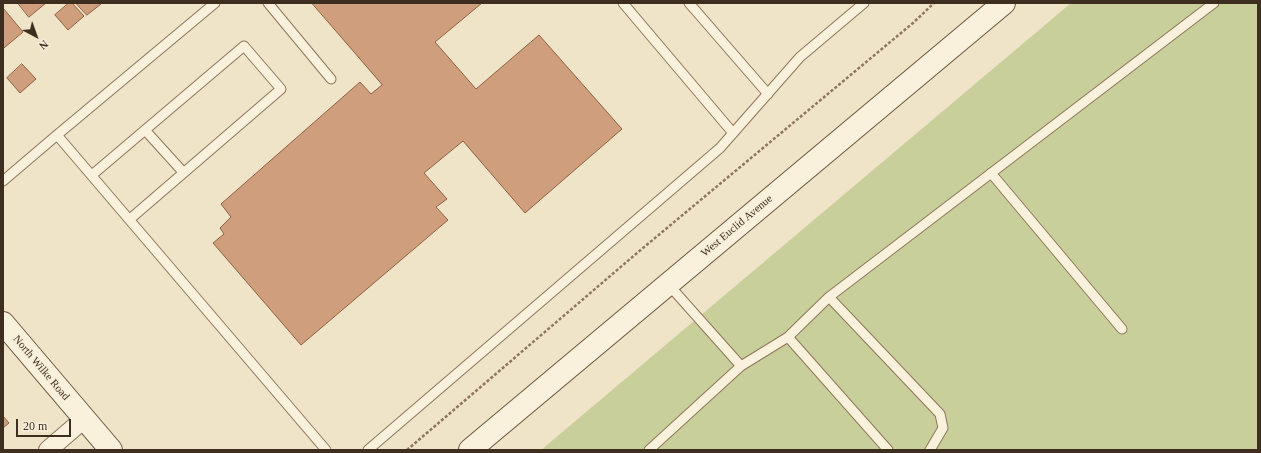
<!DOCTYPE html>
<html>
<head>
<meta charset="utf-8">
<style>
	body { margin:0 }
	#map { position:relative; width:1261px; height:453px; overflow:hidden; background:#f0e4c8; font-family:Georgia,serif }
	canvas { display:block }
	.frame { position:absolute; inset:0; border:4px solid #3d2e20; pointer-events:none }
	.north { position:absolute; left:16px; top:16px; width:40px; height:40px; -webkit-text-stroke:3px #f7eed8; paint-order:stroke; rotate:139deg; font-size:11px; font-weight:700; line-height:16px; text-align:center; color:#3d2e20 }
	.north::after { content:''; display:block; margin:auto; width:14px; height:18px; background:#3d2e20; clip-path:polygon(50% 0,100% 100%,50% 72%,0 100%) }
	.scale { position:absolute; left:16px; top:419px; width:55px; height:18px; box-sizing:border-box; border:2px solid #3d2e20; border-top:0; padding-left:5px; font-size:12px; line-height:14px; white-space:nowrap; color:#3d2e20; -webkit-text-stroke:3px #f7eed8; paint-order:stroke }
</style>
</head>
<body>
<div id="map">
<canvas width="1261" height="453"></canvas>
<div class="frame"></div>
<div class="north">N</div>
<div class="scale">20 m</div>
</div>
<script>
const g = document.querySelector('canvas').getContext('2d');
g.lineJoin = 'round';
function fillPath(path, color) { g.fillStyle = color; g.fill(path, 'evenodd'); }
function strokePath(path, color, width, dash) { g.strokeStyle = color; g.lineWidth = width; g.lineCap = dash ? 'butt' : 'round'; g.setLineDash(dash || []); g.stroke(path); }
function write(font, color, halo, rows, align = 'center') {
  g.font = font + ' Georgia,serif'; g.lineWidth = 3; g.setLineDash([]); g.textBaseline = 'middle'; g.strokeStyle = halo; g.fillStyle = color; for (const [text, x, y, turn = 0] of rows) {
    g.save(); g.translate(x, y); g.rotate((+turn || 0) * Math.PI / 180); g.textAlign = isNaN(turn) ? turn : align; if (halo) g.strokeText(text, 0, 0); g.fillText(text, 0, 0); g.restore();
  }
}
fillPath(new Path2D(`
	M1071,3h187v447h-717z`), '#c9cf9b');
const building = new Path2D(`
	M18,3h28l-17,14z
	M69,3h3l12,13 -16,14 -13,-15z
	M76,3h24l1,1 -14,11z
	M312,3h170l-47,39 41,47 63,-54 83,94 -97,84 -62,-72 -39,32 23,26 -11,8 12,13 -147,125 -88,-102 11,-9 -4,-6 11,-11 -10,-13 139,-122 11,12 11,-9z
	M3,8l20,24 -19,16 -1,-2z
	M22,64l14,15 -16,14 -13,-15z
	M3,416l6,7 -6,5z`);
fillPath(building, '#cf9f7d');
strokePath(building, '#8d5f41', 1);
const service = new Path2D(`
	M268,3l63,76
	M623,3l110,130
	M689,3l79,91
	M57,135l158,-132
	M991,173l131,156
	M92,175l53,-45
	M3,181l54,-46 269,315
	M130,219l151,-130 -37,-43 -99,84 38,42
	M668,284l73,82 47,-29 100,113
	M829,297l111,117 3,14 -13,22
	M788,337l41,-40 385,-294
	M368,450l352,-302 80,-91 64,-54
	M649,450l92,-84`);
const minor = new Path2D(`
	M48,450l36,-31`);
const secondary = new Path2D(`
	M3,323l108,127
	M470,450l534,-447`);
strokePath(service, '#8d765c', 11);
strokePath(minor, '#8d765c', 20);
strokePath(secondary, '#6f573f', 24);
strokePath(new Path2D(`
	M407,450l230,-197 276,-230 21,-20`), '#8d765c', 2.5, [3, 2]);
strokePath(service, '#faf1dc', 9);
strokePath(minor, '#faf1dc', 18);
strokePath(secondary, '#faf1dc', 22);
write('11px', '#3d2e20', '#f7eed8', [
	["West Euclid Avenue",737,226,-40],
	["North Wilke Road",41,368,50]
]);
</script>
</body>
</html>
